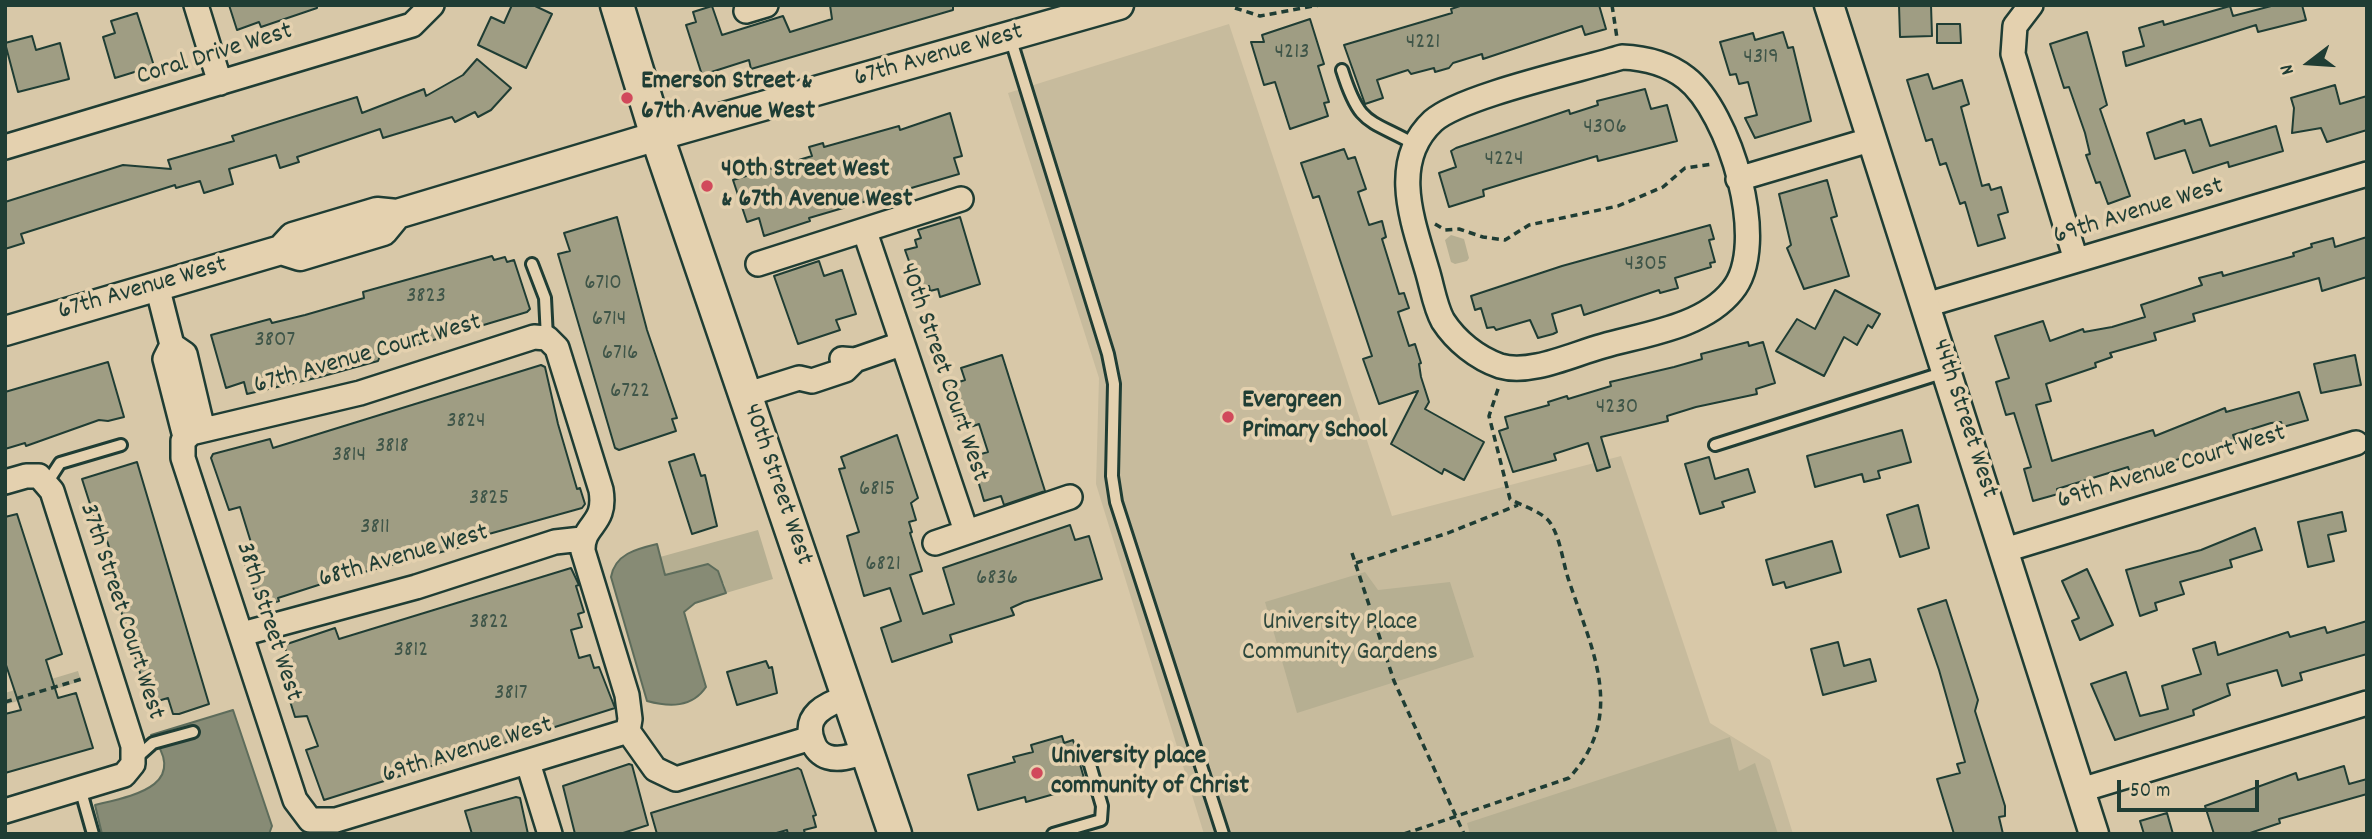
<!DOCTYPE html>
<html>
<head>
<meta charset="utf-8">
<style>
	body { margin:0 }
	#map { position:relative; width:2372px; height:839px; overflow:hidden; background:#d8c8a8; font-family:Dekko,sans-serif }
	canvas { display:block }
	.frame { position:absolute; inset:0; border:7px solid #1f3d34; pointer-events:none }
	.north { position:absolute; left:2274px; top:28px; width:70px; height:70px; -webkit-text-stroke:5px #e4d1af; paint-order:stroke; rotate:253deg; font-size:19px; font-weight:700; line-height:28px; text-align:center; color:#1f3d34 }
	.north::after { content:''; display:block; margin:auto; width:24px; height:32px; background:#1f3d34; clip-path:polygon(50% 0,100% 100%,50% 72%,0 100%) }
	.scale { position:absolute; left:2117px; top:780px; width:142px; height:32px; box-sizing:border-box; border:4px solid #1f3d34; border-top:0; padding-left:9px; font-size:21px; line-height:24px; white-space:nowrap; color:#1f3d34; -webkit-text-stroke:5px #e4d1af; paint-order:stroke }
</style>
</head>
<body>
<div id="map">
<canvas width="2372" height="839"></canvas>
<div class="frame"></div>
<div class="north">N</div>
<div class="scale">50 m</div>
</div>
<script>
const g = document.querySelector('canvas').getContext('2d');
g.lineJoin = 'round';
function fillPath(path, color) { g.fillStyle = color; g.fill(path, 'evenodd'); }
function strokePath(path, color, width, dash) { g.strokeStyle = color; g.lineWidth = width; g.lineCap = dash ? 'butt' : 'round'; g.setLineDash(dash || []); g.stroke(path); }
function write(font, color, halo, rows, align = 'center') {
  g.font = font + ' Dekko,sans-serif'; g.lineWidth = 7; g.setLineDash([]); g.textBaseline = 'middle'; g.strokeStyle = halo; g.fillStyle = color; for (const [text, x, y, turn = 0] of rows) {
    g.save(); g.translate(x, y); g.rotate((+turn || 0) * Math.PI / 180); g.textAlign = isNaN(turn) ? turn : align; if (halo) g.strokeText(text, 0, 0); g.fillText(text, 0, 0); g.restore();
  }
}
fillPath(new Path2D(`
	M1229,24l163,492 229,-60 89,267 60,37 23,74h-589l-108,-350 3,-106 -91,-285z`), '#c7bb9d');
fillPath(new Path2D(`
	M1451,235l13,4 5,19 -2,3 -12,3 -4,-2 -6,-22z
	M758,530l15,49 -47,14 -2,-10 -59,-8 -5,-18z
	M1365,572l13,18 72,-8 24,75 -177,56 -32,-111z
	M78,671l3,10 -76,24v-12z
	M1730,737l9,34 16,-8 23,71h-308l-3,-11z`), '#b6af92');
const water = new Path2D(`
	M657,544l8,31 43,-11 10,7 8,22 -31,10 -11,9 22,75c-14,21 -37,20 -59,14l-36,-124c4,-23 25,-28 46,-33z
	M233,710l39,116 -3,8h-167l-7,-29c37,-9 96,-19 56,-70z`);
fillPath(water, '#878b75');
strokePath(water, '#5d6c5b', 2);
const building = new Path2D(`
	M229,5h88v3l-56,19 -2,-5 -22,8z
	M512,5h21l19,9 -26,54 -48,-23 13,-28 13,6z
	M830,5h123v5l-202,59 -2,-9 -47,15 -16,-50 10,-3 -3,-10 19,-6 10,29 61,-19 7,16 42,-13z
	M1463,5h136l7,24 -21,6 -3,-9 -99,33 -1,-5 -29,9 -4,5 -14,4 -1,-4 -23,6 -3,-4 -31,10 6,18 -18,6 -21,-59 108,-32 -1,-4z
	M1899,5h32l1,31 -32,1z
	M2275,5h27l4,15 -48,12 -2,-7 -130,41 -3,-14 21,-6 -5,-18 24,-7 1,4 66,-19 3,10z
	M137,13l17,53 -39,12 -12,-41 12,-4 -4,-12z
	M1310,19l14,45 -6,2 11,36 -5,1 4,13 -38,13 -15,-47 -11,3 -13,-43h13l-2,-7z
	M1937,24h23l1,19h-24z
	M1783,32l5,16 5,-1 18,74 -56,17 -10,-20 12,-3 -9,-33 -9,2 -3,-10 -6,1 -10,-33 33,-9 2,7z
	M2087,32l20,73 -7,4 30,87 -22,8 -8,-22 -4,1 -10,-28 4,-1 -5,-21 -16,-46 -5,1 -14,-44z
	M32,36l4,14 24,-7 9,36 -51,13 -13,-49z
	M477,59l34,29 -20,22 -13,7 -3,-5 -20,10 -3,-5 -69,21 -3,-9 -83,28 2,5 -19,6 -4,-13 -47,14 4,15 -29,9 -4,-12 -24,7 -1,-3 -154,49 3,9 -19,6v-47l118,-37 48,4 -3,-9 66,-19 -2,-5 125,-39 5,16 62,-24 2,7 37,-21z
	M1928,74l5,15 29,-9 7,24 -8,3 21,79 7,-2 2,6 10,-3 7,25 -10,3 7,23 -27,8 -13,-44 -5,2 -14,-41 -6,2 -8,-26 -6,2 -19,-61z
	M2335,85l5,19 27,-8v34l-40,12 -6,-14 -29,5 2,-25 -3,-10z
	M1645,89l6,20 16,-4 10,36 -79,20 -1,-5 -68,20 -46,14 1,6 -35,11 -10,-34 17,-6 -5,-16 5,-3 113,-38 1,4 28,-9 -1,-4z
	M950,113l12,43 -8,2 5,16 -150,44 1,3 -46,15 -5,-18 -12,4 -14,-42 79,-24 -3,-9 14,-4 1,4 75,-21 1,4z
	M2201,119l9,27 66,-20 7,25 -54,16 -1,-5 -35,11 -8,-23 -30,9 -8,-26 37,-13 1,4z
	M1344,149l4,10 7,-2 11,32 -8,3 11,33 13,-4 4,16 -4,2 17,55 5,-1 5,15 -11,4 11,34 6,-2 6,19 -2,1 2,13 8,25 -4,7 59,33 -20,38 -20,-11 -2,5 -51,-30 27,-53 -39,13 -16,-45 9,-3 -32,-96 -21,-64 -6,2 -12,-35z
	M1827,180l10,36 -6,2 18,58 -45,13 -17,-41 4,-3 -12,-51z
	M617,217l30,113 30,88 -5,1 4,12 -57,19 -4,-2 -57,-194 12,-3 -6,-18z
	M960,217l20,67 -40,13 -2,-8 -8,2 -1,-5 -10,3 -14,-39 12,-3 -2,-7 6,-2 -3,-8z
	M1710,225l4,14 -5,1 6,22 -5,1 1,4 -36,11 3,10 -18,5 -1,-3 -75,25 -3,-10 -29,9 5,18 -4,2 -15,4 -8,-18 -34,10 -2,-3 -7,1 -6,-20 -6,2 -4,-14 91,-30z
	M2367,237v40l-45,14 -3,-13 -126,36 2,7 -41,12 2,7 -46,13 2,4 -17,6 1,4 -50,17 5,17 -15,4 16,56 101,-31 2,6 70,-28 1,4 73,-20 9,28 -25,7 -2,-5 -10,1 -38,12 3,8 -106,30 -2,-6 -71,22 1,5 -25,7 -9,-32 7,-2 -17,-54 -8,2 -10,-33 13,-4 -14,-42 48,-15 7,20 33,-12 1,3 28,-5 33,-10 -4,-12 61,-20 -3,-7 23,-6 1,4 71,-20 -1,-3 19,-6 -1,-3 22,-6 2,9z
	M492,256l2,4 11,-3 2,5 7,-2 16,49 -3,3 -147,44 -2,5 -58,16 -73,17 -3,-12 -18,6 -15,-53 59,-16 2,4 33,-8 59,-17 -1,-6z
	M819,261l5,15 18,-6 14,44 -20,6 4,10 -42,14 -24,-68z
	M1835,290l45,24 -8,14 -4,-3 -11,20 -13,-8 -20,39 -48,-25 21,-32 18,10z
	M1748,342l1,4 14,-4 12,41 -19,6 1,5 -61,13 -29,9 1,5 -67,16 9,30 -13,4 -9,-28 -34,11 2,6 -43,12 -14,-41 9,-3 -3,-11 44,-12 -1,-3 19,-6 1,3 43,-13 -1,-4 64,-15 28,-8 -1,-5z
	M1002,355l43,136 -41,14 -3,-9 -17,5 -13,-44 17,-5 -9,-28 -17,6 -15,-44 18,-6 -4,-12z
	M2355,355l6,30 -40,8 -7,-29z
	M108,362l16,55 -16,4 -9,-1 -73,26 -1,-3 -20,6v-57z
	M541,365l4,2 13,57 19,65 3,-1 5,16 -3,4 -104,29 -2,5 -19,6 -120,31 -59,19 1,3 -16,5 -4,-2 -18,-51 12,-4 -13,-42 -11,3 -18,-52 2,-4 57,-15 3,9z
	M1902,430l9,32 -33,9 2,7 -16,4 -2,-8 -47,13 -8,-31z
	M897,435l21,63 -7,5 5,17 -7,2 3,10 -2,1 12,38 -12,4 13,39 31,-10 -11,-36 127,-43 5,15 14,-4 13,43 -78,23 -13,6 3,7 -64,20 2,7 -60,20 -11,-34 20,-7 -11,-33 -26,8 -17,-60 12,-4 -20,-63 6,-1 -4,-11z
	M694,454l7,22 4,-1 12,51 -25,8 -23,-72z
	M1709,457l6,22 33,-10 7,23 -33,10 2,5 -24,7 -15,-50z
	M137,462l72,242 -30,10h-6l-5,-16 -17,5 -6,-14 -39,-127 7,-2 -10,-32 -5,1 -16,-50z
	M1918,505l11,43 -29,9 -13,-42z
	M2342,512l4,19 -18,4 6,26 -26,6 -10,-45z
	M17,514l45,140 -16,6 12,38 18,-5 17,55 -88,25v-59l16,-4 -16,-48v-145z
	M2255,528l7,22 -32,10 2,7 -52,15 4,12 -29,9 2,7 -17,6 -14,-46 75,-20z
	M1832,541l9,31 -55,16 -2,-6 -11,3 -7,-25z
	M571,568l8,17 -3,1 8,26 -6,2 4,13 -11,3 8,28 11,-3 4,13 5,-1 16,41 -291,92 -18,-50 12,-4 -11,-30 -12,1 -16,-51 11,-3 -6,-18 51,-17 4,11z
	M2087,569l26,56 -33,15 -8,-19 7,-3 -17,-37z
	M1946,600l32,100 -3,11 30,95v10l-6,1 4,17h-49l-17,-55 23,-6 -3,-9 8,-2 -26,-92 -21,-61z
	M2367,621v33l-67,19 2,7 -20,6 -5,-16 -50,14 3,11 -37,15 1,5 -79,25 -24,-56 35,-12 14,44 28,-7 -6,-23 39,-12 -8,-25 22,-7 3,13 70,-23 2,5 35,-10 2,6z
	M1838,642l6,24 26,-7 6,22 -53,14 -12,-46z
	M766,661l3,7 3,-1 5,26 -40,12 -10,-33z
	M1062,736l2,7 9,-3 13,45 -60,17 -1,-5 -47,13 -10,-35 47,-13 -2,-5 20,-5 -2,-7z
	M629,764l3,1 16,60 -28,9h-45l-12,-48z
	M2344,766l5,18 18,-5v15l-88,25 1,4 -33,11h-33l-9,-28 91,-33 2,7z
	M798,768l3,2 15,45 -3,1 3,11 -12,3 1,4h-17l-1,-4 -14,4h-116l-6,-21z
	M516,797l4,1 8,36h-56l-7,-23z
	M2167,813l6,21h-29l-4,-13z`);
fillPath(building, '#9f9d83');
strokePath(building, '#1f3d34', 2);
const service = new Path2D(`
	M1010,37l98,317 6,30 -2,92 4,26 107,332
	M1342,70c18,57 26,48 74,75
	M532,264l13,34 2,40
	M1715,445l230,-73
	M47,483l13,-20 61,-18
	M134,760l19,-17 40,-11
	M80,788l13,46
	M1053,834l48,-14 1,-14 -14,-48`);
const minor = new Path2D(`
	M196,5l24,78
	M2031,5l-16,21 -2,28 63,206
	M746,11l20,-6
	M1622,57c24,1 45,6 64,21 43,33 85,167 46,213 -29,36 -87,43 -129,55 -30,8 -72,29 -103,20 -23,-8 -44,-25 -57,-45 -8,-14 -11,-35 -16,-51 -14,-48 -38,-108 6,-149 28,-25 147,-51 189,-64z
	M5,147l407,-122 20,-20
	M1738,179l135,-40
	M865,232l101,299
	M758,264l203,-65
	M157,286l15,59 13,9 18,76
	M1926,305l441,-131
	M534,337l13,1 10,10 44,142c6,36 -19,33 -18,61l44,144 3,24 -2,12 -292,89h-26l-15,-20 -112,-342v-17l8,-8 169,-40z
	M172,345l-7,14 20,78
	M842,359l13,1 46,-16
	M745,395l54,-17 13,3 33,-11 10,-10
	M5,482l21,-6h13l13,15 81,255v18l-9,11 -119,36
	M935,543l135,-46
	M2005,550l351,-107
	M242,634l174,-47 139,-45 27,-3
	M848,697c-22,7 -46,18 -35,45 2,7 8,13 15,15 13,4 26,-2 39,-6
	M628,731l27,38 21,10 135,-41
	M528,763l22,71
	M2081,790l286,-87`);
const tertiary = new Path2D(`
	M1829,5l265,829
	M281,250l19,6 83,-25 14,-17
	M5,331l276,-81 12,-13 84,-25 20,2 260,-78 462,-131`);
const secondary = new Path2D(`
	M617,5l40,131 238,698`);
strokePath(service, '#1f3d34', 16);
strokePath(minor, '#1f3d34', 28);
strokePath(tertiary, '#1f3d34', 33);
strokePath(secondary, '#1f3d34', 37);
strokePath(new Path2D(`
	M1612,5l5,33
	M1235,8l25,8 59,-11
	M1435,224l10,6 14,-1 24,8 22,3 24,-15 89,-19 45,-19 22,-19 27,-4
	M1352,553l42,128 70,153
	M1356,563l92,-30 70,-28
	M5,702l80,-24
	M1404,834l165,-56c58,-63 23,-128 0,-197 -6,-17 -8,-41 -18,-57 -7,-12 -29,-18 -41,-25l-21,-83 10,-30`), '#1f3d34', 3.5, [7, 5]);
strokePath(service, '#e4d1af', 10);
strokePath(minor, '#e4d1af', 23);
strokePath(tertiary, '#e4d1af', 28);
strokePath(secondary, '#e4d1af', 32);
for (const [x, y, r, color] of [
	[627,98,7,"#d1495b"],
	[707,186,7,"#d1495b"],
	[1228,417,7,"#d1495b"],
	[1037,773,7,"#d1495b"]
]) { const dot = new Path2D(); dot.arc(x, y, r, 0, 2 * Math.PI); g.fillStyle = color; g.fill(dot); strokePath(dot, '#e4d1af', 2.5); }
write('23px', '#3f5548', null, [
	["4221",1423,44],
	["4213",1292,54],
	["4319",1761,59],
	["4306",1605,129],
	["4224",1504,161],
	["4305",1646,266],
	["6710",603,285],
	["3823",426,298],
	["6714",609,321],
	["3807",275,342],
	["6716",620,355],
	["6722",630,393],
	["4230",1617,409],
	["3824",466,423],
	["3818",392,448],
	["3814",349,457],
	["6815",877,491],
	["3825",489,500],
	["3811",375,529],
	["6821",883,566],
	["6836",997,580],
	["3822",489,624],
	["3812",411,652],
	["3817",511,695]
]);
write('26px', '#1f3d34', '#e4d1af', [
	["Coral Drive West",215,56,-17],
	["67th Avenue West",939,57,-16],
	["69th Avenue West",2139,213,-17],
	["67th Avenue West",143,290,-16],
	["67th Avenue Court West",368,356,-16],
	["40th Street Court West",942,373,71],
	["44th Street West",1963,419,72],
	["69th Avenue Court West",2172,469,-17],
	["40th Street West",776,485,71],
	["68th Avenue West",404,558,-16],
	["37th Street Court West",120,612,72],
	["38th Street West",267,622,72],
	["69th Avenue West",468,752,-17]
]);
write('bold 26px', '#1f3d34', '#e4d1af', [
	["Emerson Street &",641,83],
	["67th Avenue West",641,113],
	["40th Street West",721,171],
	["& 67th Avenue West",721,201],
	["Evergreen",1242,402],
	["Primary School",1242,432],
	["University place",1051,758],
	["community of Christ",1051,788]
], 'left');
write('26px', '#2e483d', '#e4d1af', [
	["University Place",1340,624],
	["Community Gardens",1340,654]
]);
</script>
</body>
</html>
